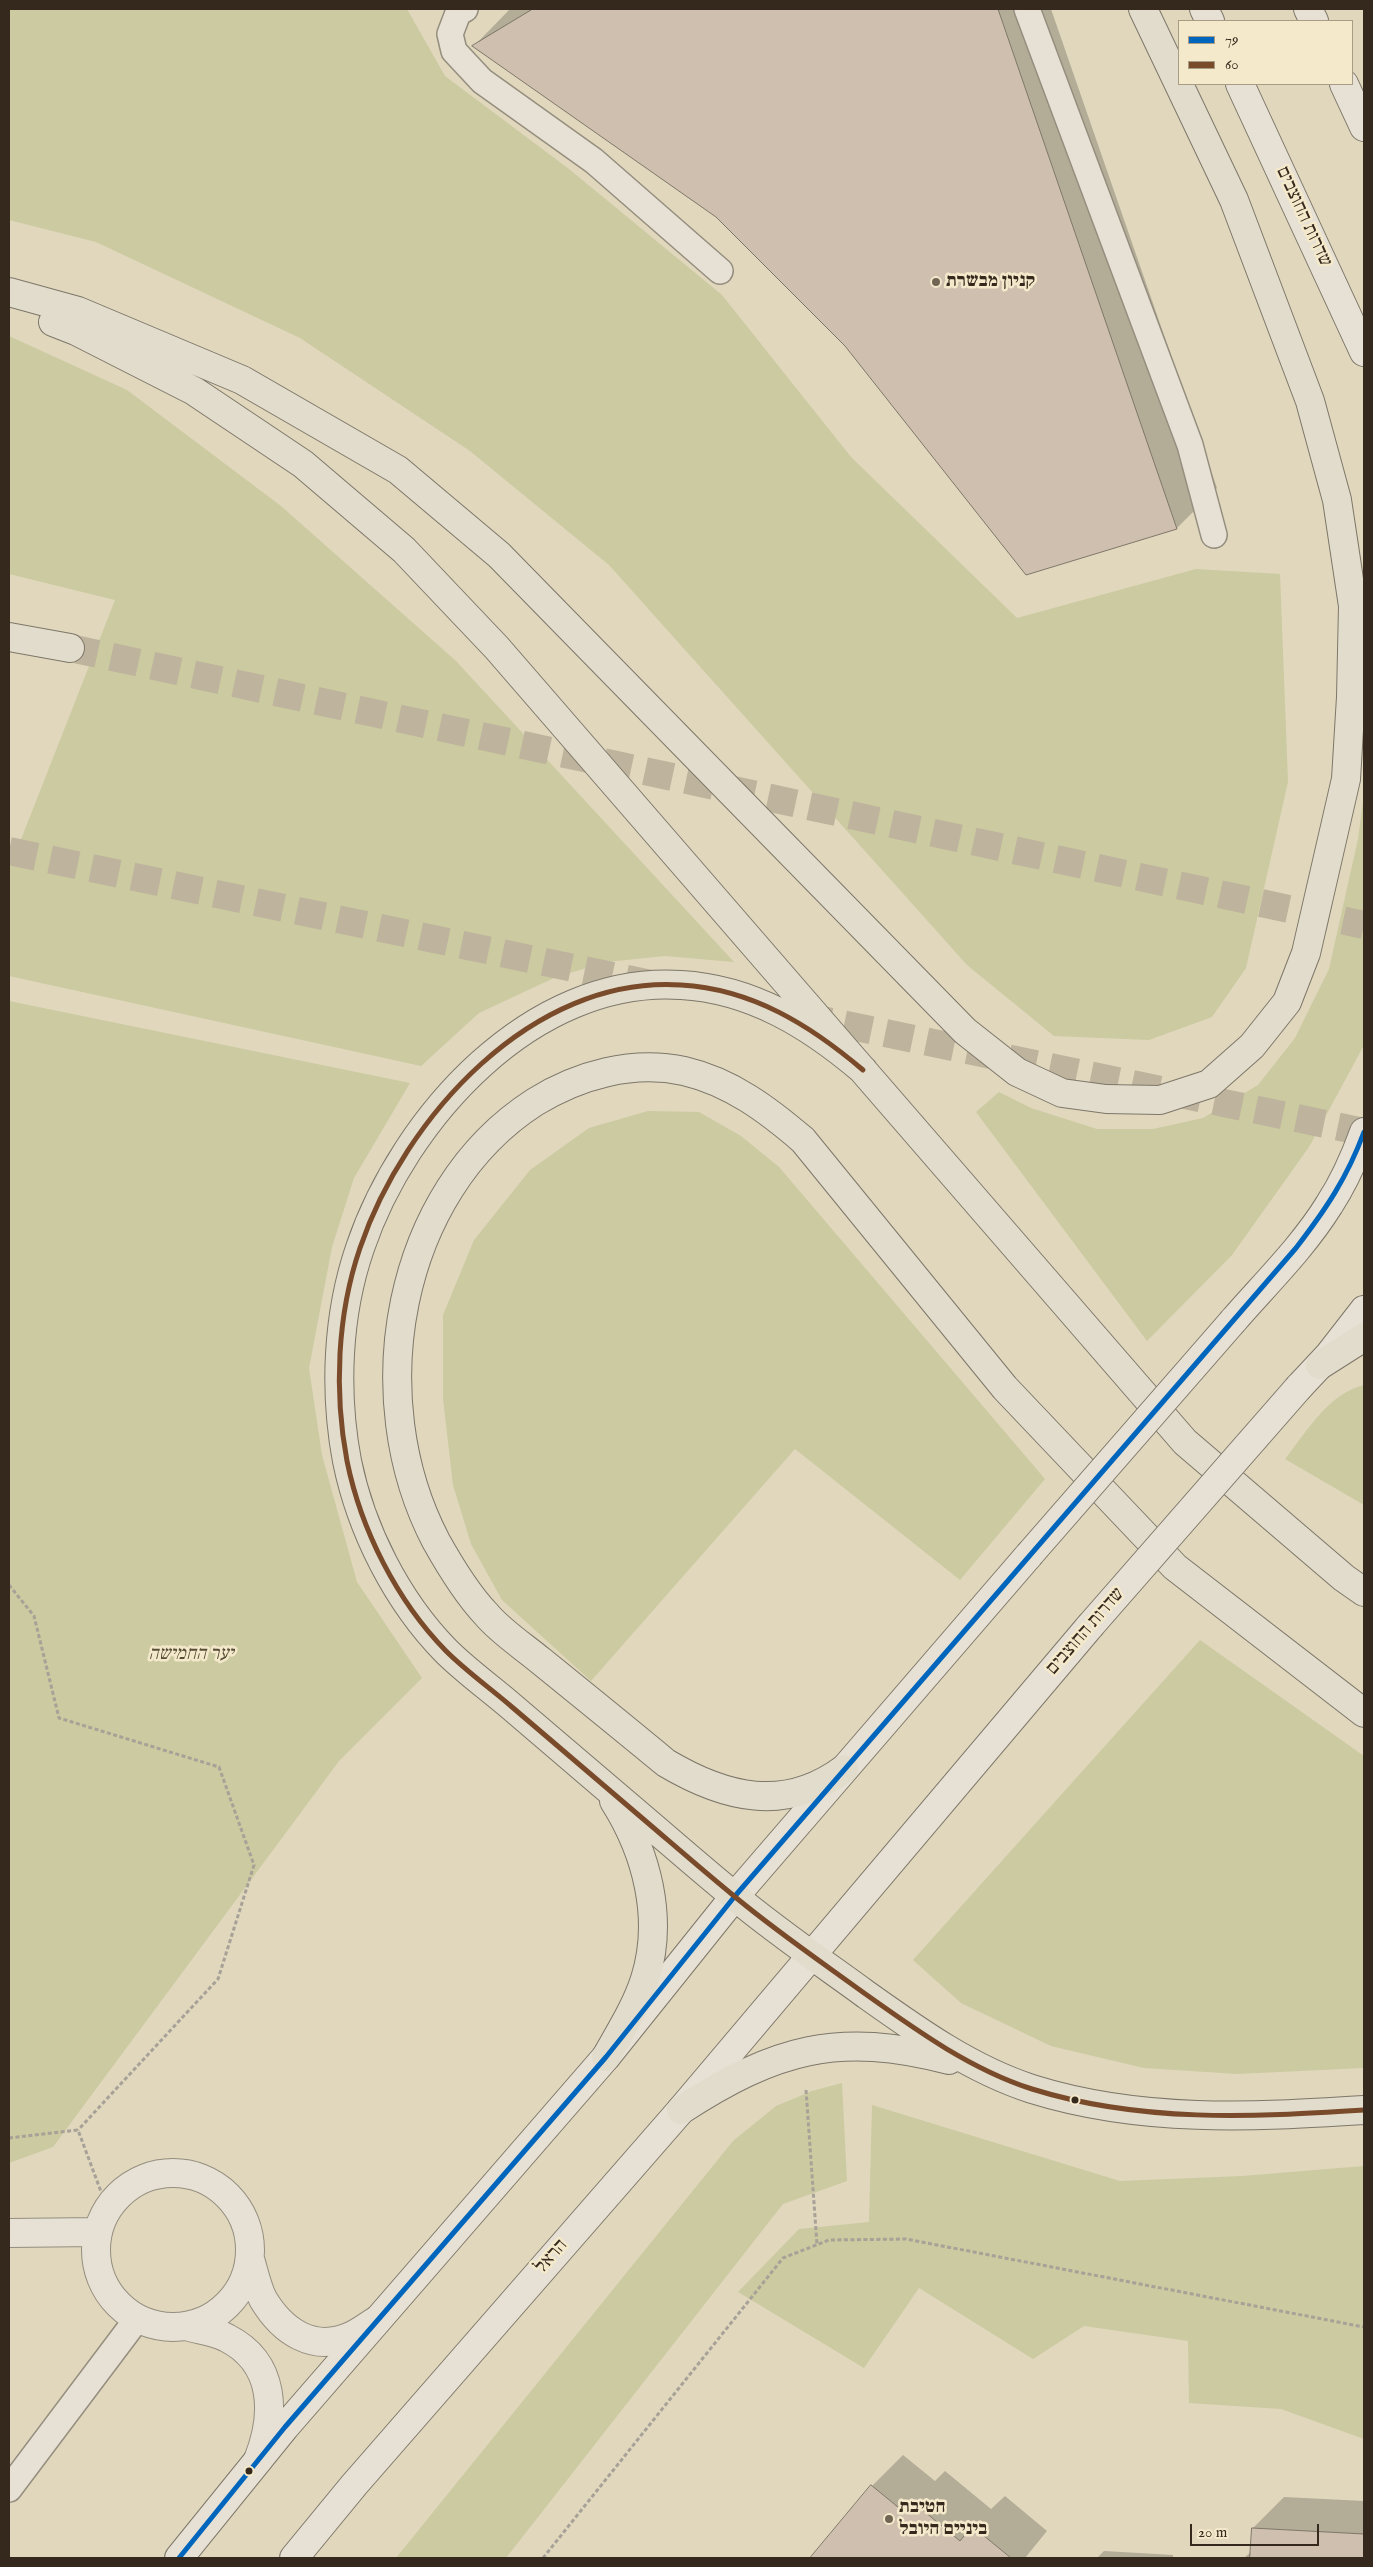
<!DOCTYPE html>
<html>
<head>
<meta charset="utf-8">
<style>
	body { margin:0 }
	#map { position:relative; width:1373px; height:2567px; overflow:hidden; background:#e0d7bd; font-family:"IM FELL English",serif }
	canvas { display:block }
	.frame { position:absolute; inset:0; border:10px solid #35281c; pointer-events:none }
	.legend { position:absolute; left:1178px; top:20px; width:175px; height:65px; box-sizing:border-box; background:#f4e9cb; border:1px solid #a89c85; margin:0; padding:6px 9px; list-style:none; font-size:15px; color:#35281c }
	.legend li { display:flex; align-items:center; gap:10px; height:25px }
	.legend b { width:25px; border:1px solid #a89c85 }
	.scale { position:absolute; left:1190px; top:2524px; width:129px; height:22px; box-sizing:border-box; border:2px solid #35281c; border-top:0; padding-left:6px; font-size:15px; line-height:18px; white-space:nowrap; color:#35281c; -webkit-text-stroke:4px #f4e9cb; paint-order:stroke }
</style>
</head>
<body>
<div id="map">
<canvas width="1373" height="2567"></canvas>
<div class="frame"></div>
<ul class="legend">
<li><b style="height:6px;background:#0065bd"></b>79</li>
<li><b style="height:6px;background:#7a4b2a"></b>60</li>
</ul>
<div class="scale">20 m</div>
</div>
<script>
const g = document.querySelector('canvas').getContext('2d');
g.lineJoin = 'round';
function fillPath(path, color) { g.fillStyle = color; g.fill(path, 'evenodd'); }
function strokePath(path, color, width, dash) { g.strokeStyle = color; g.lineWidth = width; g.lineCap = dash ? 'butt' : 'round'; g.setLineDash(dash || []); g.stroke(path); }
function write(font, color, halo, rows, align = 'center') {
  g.font = font + ' "IM FELL English","Frank Ruhl Libre",serif'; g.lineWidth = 5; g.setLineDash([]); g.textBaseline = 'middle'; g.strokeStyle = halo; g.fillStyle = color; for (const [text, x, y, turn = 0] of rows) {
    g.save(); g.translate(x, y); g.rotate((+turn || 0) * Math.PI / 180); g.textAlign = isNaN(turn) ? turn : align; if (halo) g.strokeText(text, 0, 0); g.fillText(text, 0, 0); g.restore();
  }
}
fillPath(new Path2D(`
	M9,9h398l38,67 124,93 153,126 129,162 166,161 179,-49 84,5 8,208 -42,186 -34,49 -63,23 -95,-4 -87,-71 -358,-400 -139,-114 -170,-113 -204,-96 -87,-22z
	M9,336l118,54 154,116 175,155 278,301 -69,-6 -58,6 -51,15 -77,36 -58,53 -412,-90v-106l106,-270 -106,-26z
	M1364,793l-1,254 -54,100 -77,108 -85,86 -171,-229 23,-20 32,16 66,21h56l50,-11 55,-33 37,-47 34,-69 29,-130z
	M9,1001l401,82 -56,95 -22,69 -23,121 13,87 35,127 65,96 -83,83 -286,386 -44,16z
	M648,1111l51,1 42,24 38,31 266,312 -85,101 -165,-131 -204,232 -89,-81 -31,-56 -18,-59 -10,-86v-84l31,-75 56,-70 59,-42z
	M1364,1385v120l-79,-46c22,-28 43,-65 79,-74z
	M1200,1640l164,116v312l-127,6 -93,-6 -93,-22 -90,-43 -48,-43z
	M842,2083l5,98 -64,23 -277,354h-110l337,-417 43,-35 36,-15z
	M872,2105l248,76 122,-5 122,-10v273l-83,-30 -92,-6 -1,-62 -104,-15 -51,33 -114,-71 -55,80 -126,-76 61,-63 70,-7z`), '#cccaa0');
fillPath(new Path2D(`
	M510,9h541l166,479 -40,40 -331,-183 -129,-129 -243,-170z
	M903,2455l32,26 10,-10 46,38 14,-13 42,35 -22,27h-213l60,-72z
	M1284,2497l80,4v57h-120l8,-7 1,-23z
	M1104,2551l69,4v3h-76z`), '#0003');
const building = new Path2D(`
	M533,9h465l179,520 -151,46 -181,-229 -129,-129 -244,-171z
	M871,2485l33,27 9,-10 47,39 12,-15 39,32h-201z
	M1252,2528l112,6v24h-114z`);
fillPath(building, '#cfbfae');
strokePath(building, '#7e7769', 1);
strokePath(new Path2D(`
	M70,648l1294,277
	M9,851l642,133
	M803,1016l561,116`), '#beb49d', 28, [28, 14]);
const service = new Path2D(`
	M465,9l-7,4 -8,21 4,17 28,30 112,80 126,110
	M1027,9l163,436 24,90
	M9,2489l128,-170`);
const minor = new Path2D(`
	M96 2250a77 77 0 1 1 154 0a77 77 0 1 1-154 0Z
	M9,2233l88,-1
	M250,2259c4,13 7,28 13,40 19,32 50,54 88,37 9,-4 18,-11 26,-16
	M186,2326c13,4 29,5 41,12 49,25 49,77 31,122`);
const secondary = new Path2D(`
	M1204,9l6,12
	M1308,9l6,12
	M1240,84l124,268
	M1344,84l20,43
	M1233,1321c32,-37 70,-74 96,-116 15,-23 26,-48 35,-73
	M1299,1387l30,-32 35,-45
	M179,2558l106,-131 321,-370 129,-161 294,-341
	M294,2558l60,-73 327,-375 409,-484`);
const trunk = new Path2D(`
	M9,292l69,19 164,69 156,90 101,85 466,476 52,41 45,21 44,6 54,1 49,-16 43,-38 35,-44 19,-49 40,-174 5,-82 2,-91 -16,-106 -27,-99 -76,-201 -91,-191
	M53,322l23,9 118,60 109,73 101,86 93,98 688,794 159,136 20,14
	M9,637l61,11
	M863,1070c-53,-45 -111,-81 -182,-85 -149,-10 -277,133 -321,263 -23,67 -26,144 -13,213 14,69 50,140 99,190 20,20 44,37 66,56 41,35 82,70 123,105 33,28 66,57 99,84 42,35 86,65 130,97 52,37 106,76 168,96 109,34 220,28 332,21
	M1320,1365l44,-28
	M844,1769c-59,44 -119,29 -178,-6 -41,-34 -83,-68 -125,-102 -18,-15 -40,-29 -55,-47 -20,-21 -36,-48 -50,-73 -75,-143 -41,-349 99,-439 44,-27 97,-42 149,-31 47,11 84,39 119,69l202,248 170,179 189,146
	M606,2057c14,-25 30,-50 39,-78 19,-60 2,-126 -31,-178
	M681,2110c94,-61 157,-79 268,-50`);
strokePath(service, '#958e7f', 28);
strokePath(minor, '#958e7f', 30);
strokePath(secondary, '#7e7769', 30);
strokePath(trunk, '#7e7769', 30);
strokePath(new Path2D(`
	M9,1585l25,31 25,102 160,49 35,98 -36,114 -140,151
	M806,2090l11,155
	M9,2138l69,-8 25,67
	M543,2558l240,-300 46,-18 77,-1 458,88`), '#a7a197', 3, [4, 2.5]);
strokePath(service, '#e6e1d4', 25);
strokePath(minor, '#e6e1d4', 28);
strokePath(secondary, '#e6e1d4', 28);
strokePath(trunk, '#e2dccd', 28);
const secondaryBridge = new Path2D(`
	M1029,1555l204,-234
	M1090,1626l209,-239`);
strokePath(secondaryBridge, '#7e7769', 30, []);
strokePath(secondaryBridge, '#e6e1d4', 28);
strokePath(new Path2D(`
	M179,2558l106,-131 321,-370 129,-161 561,-648c30,-39 51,-70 68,-116`), '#0065bd', 5);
strokePath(new Path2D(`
	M863,1070c-53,-45 -111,-81 -182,-85 -149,-10 -277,133 -321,263 -23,67 -26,144 -13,213 14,69 50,140 99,190 20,20 44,37 66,56 41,35 82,70 123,105 33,28 66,57 99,84 42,35 86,65 130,97 52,37 106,76 168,96 109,34 220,28 332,21`), '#7a4b2a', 5);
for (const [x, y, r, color] of [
	[936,282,5,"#716554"],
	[1075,2100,4.5,"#35281c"],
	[249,2471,4.5,"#35281c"],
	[889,2519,5,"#716554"]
]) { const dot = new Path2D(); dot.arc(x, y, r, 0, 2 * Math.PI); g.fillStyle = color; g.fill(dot); strokePath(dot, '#f4e9cb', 2); }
write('19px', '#35281c', '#f4e9cb', [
	["שדרות החוצבים",1303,217,65],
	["שדרות החוצבים",1086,1632,-49],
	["הראל",552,2257,-49]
]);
write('bold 19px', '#35281c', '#f4e9cb', [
	["קניון מבשרת",946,282],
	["חטיבת",899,2508],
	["ביניים היובל",899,2530]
], 'left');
write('italic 19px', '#564e37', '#f4e9cb', [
	["יער החמישה",191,1655]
]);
</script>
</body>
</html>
